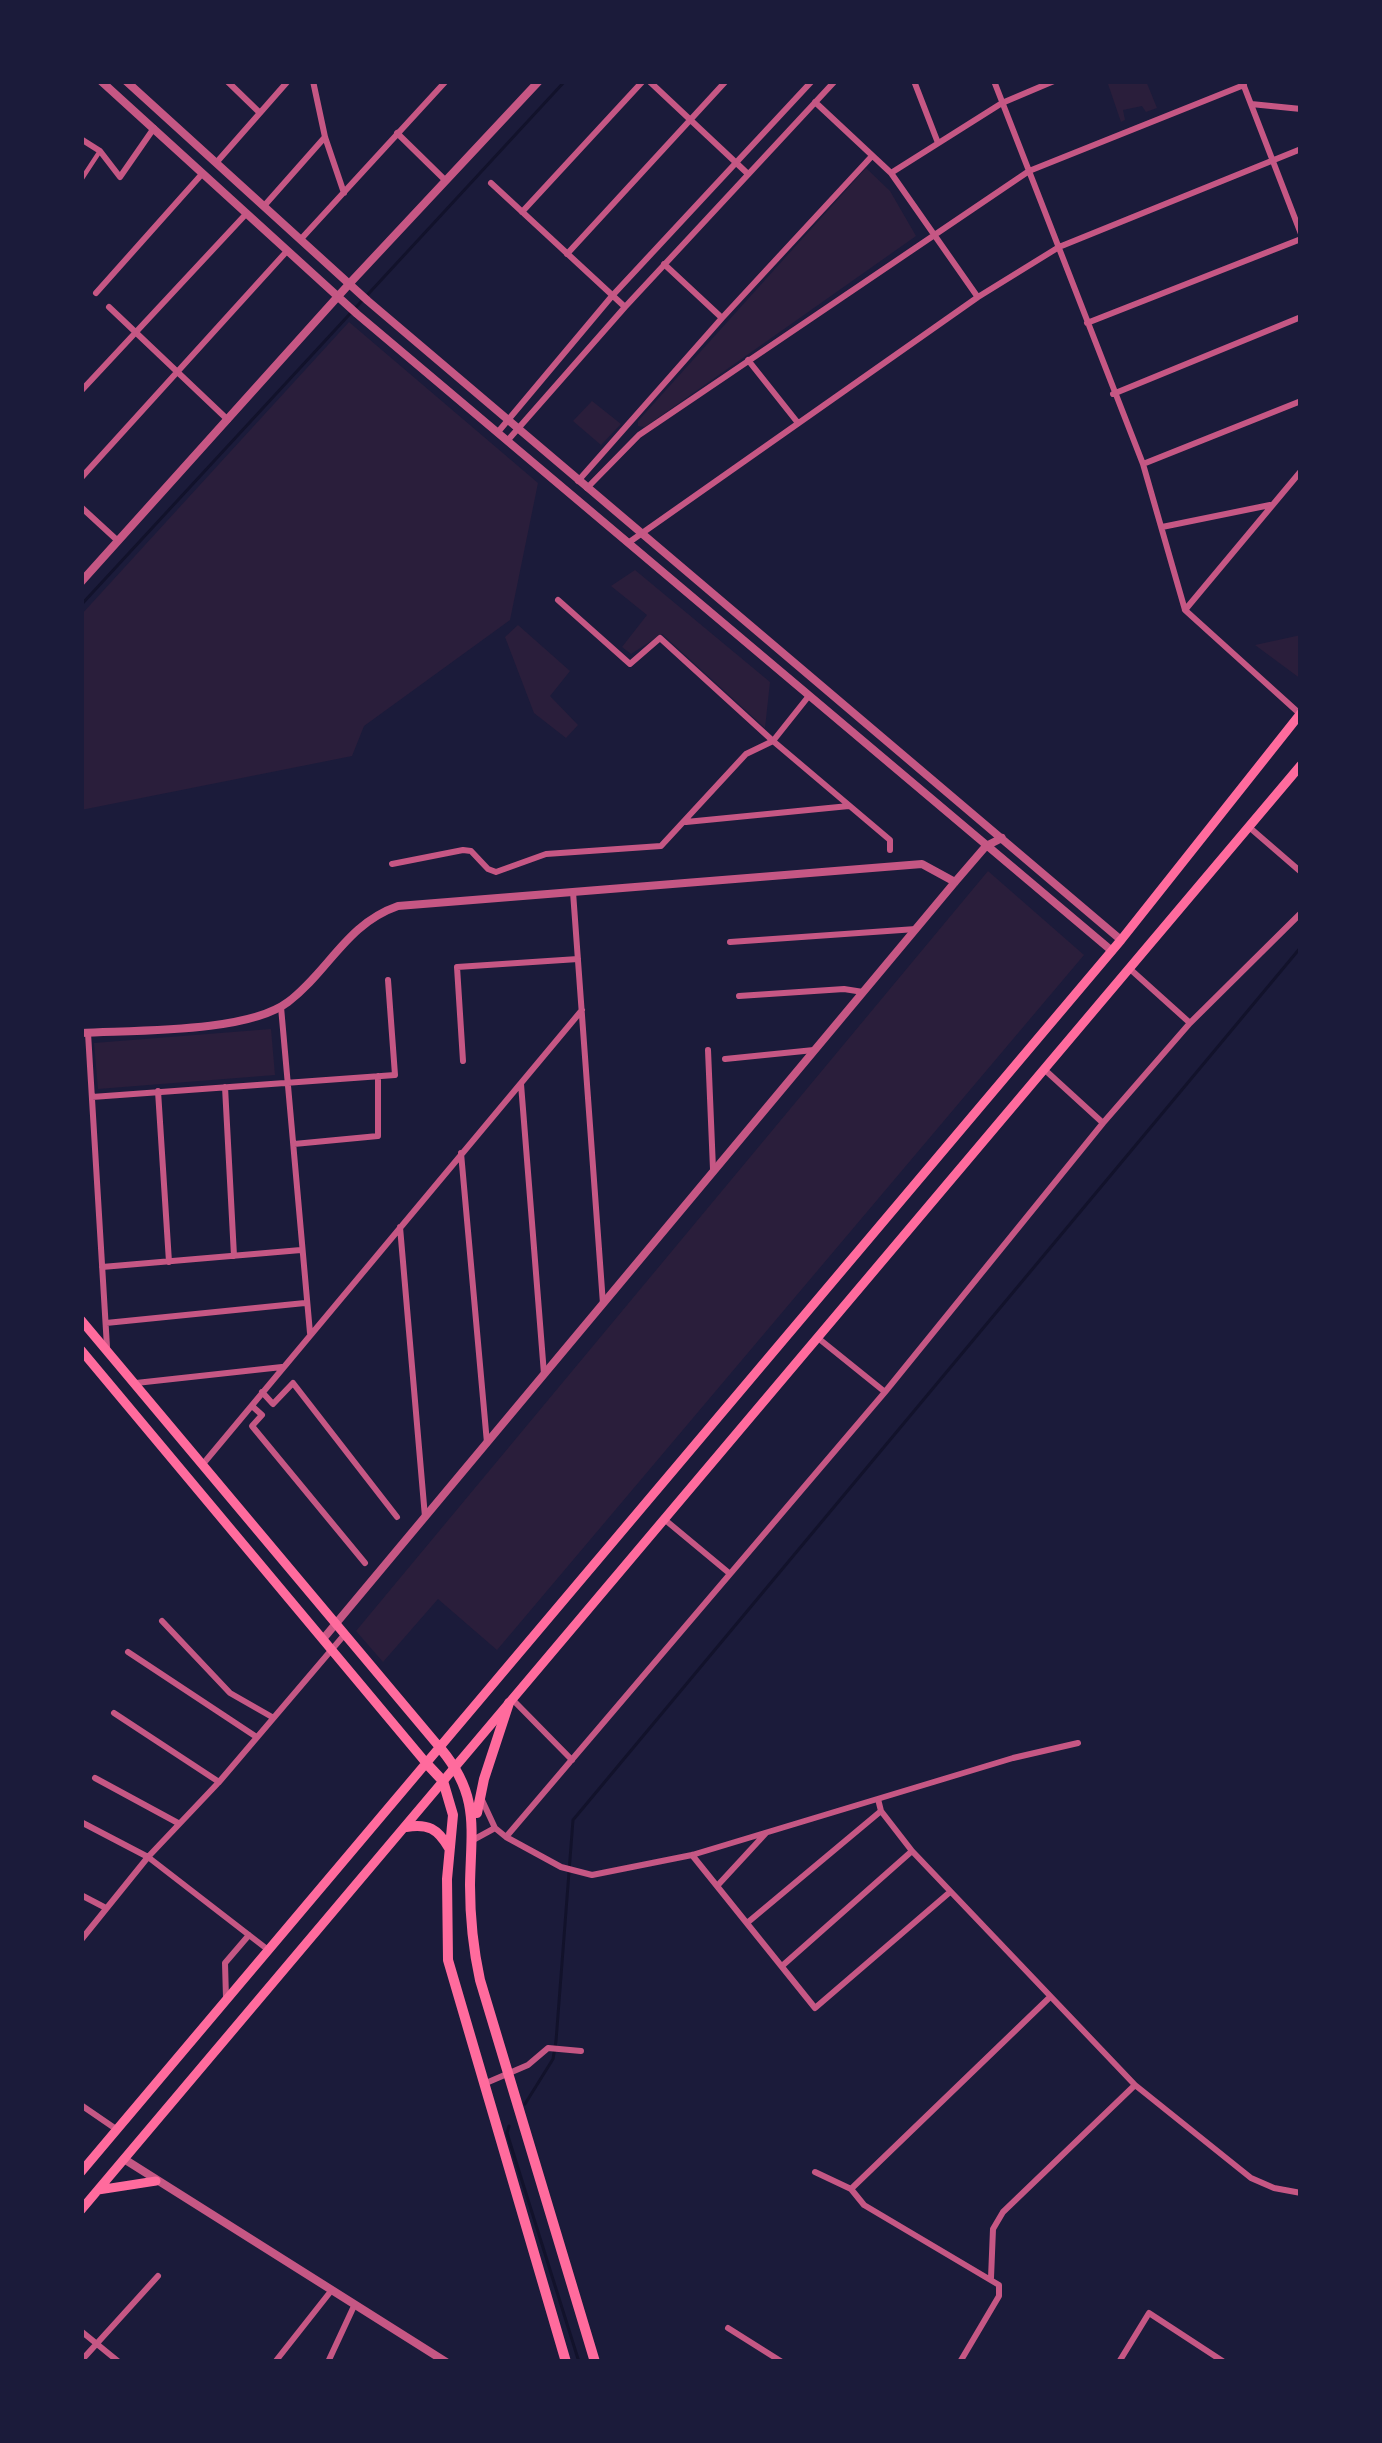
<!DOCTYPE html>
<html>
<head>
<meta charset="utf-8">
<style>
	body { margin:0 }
	#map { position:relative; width:1382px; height:2443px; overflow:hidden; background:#1b1b3a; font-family:Bitter,serif }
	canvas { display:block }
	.frame { position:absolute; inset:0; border:84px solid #1b1b3a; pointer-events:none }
</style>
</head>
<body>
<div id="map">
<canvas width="1382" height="2443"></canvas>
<div class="frame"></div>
</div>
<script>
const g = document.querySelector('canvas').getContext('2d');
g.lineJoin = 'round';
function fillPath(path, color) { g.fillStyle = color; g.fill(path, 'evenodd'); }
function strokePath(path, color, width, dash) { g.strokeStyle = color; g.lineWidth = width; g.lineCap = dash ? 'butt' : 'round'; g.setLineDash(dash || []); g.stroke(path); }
fillPath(new Path2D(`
	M1107,81h39l11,27 -11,4 -4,-6 -19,4 2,10 -4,2z
	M866,168l24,23 26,45 -271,191 -7,-1v-5z
	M349,322l189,161 -28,137 -146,106 -12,30 -271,54v-195z
	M592,401l29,23 -20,21 -28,-24z
	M635,570l135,112 -5,46 -103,-94 -31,20 -9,-7 25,-32 -36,-29z
	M518,625l52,46 -20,25 28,29 -12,13 -32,-25 -29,-76z
	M1301,635v44l-46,-34z
	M988,871l96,84 -587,695 -59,-51 -55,63 -27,-31z
	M271,1029l4,46 -177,14 -4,-46z`), '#2a1e3b');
strokePath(new Path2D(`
	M81,605l484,-524
	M525,2104l28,-45 3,-18 17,-221 728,-873
	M509,2126l-2,7 72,229`), '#12122b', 3);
strokePath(new Path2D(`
	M81,180l19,-29`), '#c65784', 4.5);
strokePath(new Path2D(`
	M227,81l33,32
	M313,81l12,56 19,56
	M649,81l98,92
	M914,81l24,62
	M994,81l149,383 42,146 115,104
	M1242,81l59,153
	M815,102l76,71 86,123
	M1251,104l50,5
	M397,133l49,48
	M81,139l19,12 20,26 34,-49
	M216,163l72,-82
	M891,173l111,-70 52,-22
	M491,183l134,124
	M264,206l61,-69
	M522,212l121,-131
	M301,239l145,-158
	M567,254l159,-173
	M664,264l58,54
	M96,293l106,-119
	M109,307l119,113
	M1087,323l214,-84
	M748,360l50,63
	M81,391l165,-177
	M1113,394l188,-77
	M498,432l114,-136 200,-215
	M508,440l117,-133 210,-226
	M1143,464l158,-63
	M81,478l206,-227
	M578,481l144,-163 150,-162
	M587,488l52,-53 390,-264 215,-86
	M81,507l37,34
	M1162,527l108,-22
	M628,543l350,-246 81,-50 242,-98
	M558,600l72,64 30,-26 113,103 117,99v10
	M1185,610l116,-139
	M686,822l163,-16
	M1249,827l52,45
	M392,864l71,-14 8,1 17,18 8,3 50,-18 115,-8 85,-92 27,-13 35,-44
	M573,892l30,412
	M730,942l186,-13
	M1130,969l60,54
	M739,996l105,-7 19,3
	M281,1007l29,326
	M88,1033l19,314
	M708,1050l5,119
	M725,1059l89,-9
	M463,1061l-6,-94 121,-8
	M521,1084l23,290
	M225,1087l9,169
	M158,1091l11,171
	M92,1097l303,-22 -7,-95
	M1103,1123l87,-100 111,-110
	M294,1144l84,-8v-60
	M461,1153l26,290
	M400,1227l25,290
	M102,1267l199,-17
	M106,1323l199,-20
	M818,1338l67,54
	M136,1383l146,-16
	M262,1392l11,12 20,-21 104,134
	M252,1406l10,9 -10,11 113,137
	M203,1464l379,-454
	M664,1519l65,54
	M162,1621l68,72 42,24
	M128,1652l127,84
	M512,1699l60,61
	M114,1713l105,69
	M95,1778l83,45
	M878,1799l3,12 31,40 223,234 116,93 23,10 27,5
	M482,1800l13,28 11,9 55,30 31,8 100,-20 321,-97 65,-15
	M81,1822l67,35 119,92
	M506,1837l379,-445 218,-269 -58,-53
	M473,1840l22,-12
	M692,1855l123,153 135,-116
	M718,1885l48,-52
	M81,1895l23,12
	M747,1923l134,-112
	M81,1940l67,-83 71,-75 126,-148
	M782,1966l130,-115
	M226,1998l-1,-35 24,-28
	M486,2083l42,-18 20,-17 33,3
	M81,2105l35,24
	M815,2172l36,17 13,16 135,80v11l-39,66
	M851,2189l198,-191
	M991,2278l2,-49 10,-17 132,-127
	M728,2328l54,34
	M81,2331l38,31
	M81,2361l77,-85
	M275,2362l56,-71
	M328,2362l26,-56
	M1119,2362l30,-49 75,49`), '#c65784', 6);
strokePath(new Path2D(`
	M101,81l256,233 755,637
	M126,81l242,220 753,639
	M81,582l269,-299 189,-202
	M81,1033c53,-3 166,0 207,-31 41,-31 58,-78 110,-96l524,-42 33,18
	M323,1639l632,-757 31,-36 16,-8
	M124,2159l322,203`), '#c65784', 8);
strokePath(new Path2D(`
	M81,1320l360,429
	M81,1350l346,414
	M81,2172l1040,-1232 180,-227
	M98,2190l58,-9
	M81,2210l1220,-1445`), '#ff6b9d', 9);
strokePath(new Path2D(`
	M441,1749c39,47 30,79 29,136 0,32 3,63 10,95l115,382
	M427,1764l16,17 10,34 -6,64 1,81 118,402
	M477,1813l7,-34 25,-76
	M406,1827c22,-4 32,2 43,21`), '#ff6b9d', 10);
</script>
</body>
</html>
